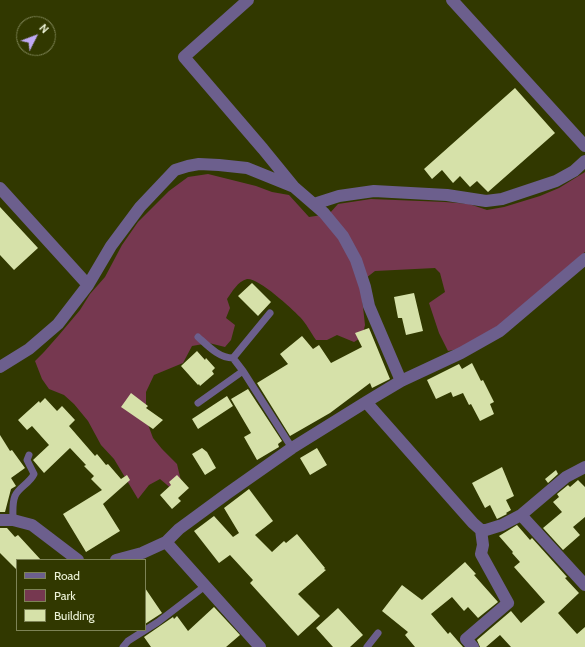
<!DOCTYPE html>
<html>
<head>
<meta charset="utf-8">
<style>
	body { margin:0 }
	#map { position:relative; width:585px; height:647px; overflow:hidden; background:#313800; font-family:Cabin,sans-serif }
	canvas { display:block }
	.legend { position:absolute; left:16px; top:559px; width:130px; height:72px; box-sizing:border-box; background:#313800; border:1px solid #7d8356; margin:0; padding:5px 7px; list-style:none; font-size:12px; color:#eef4d8 }
	.legend li { display:flex; align-items:center; gap:8px; height:20px }
	.legend b { width:20px; border:1px solid #7d8356 }
	.north { position:absolute; left:16px; top:16px; width:40px; height:40px; box-sizing:border-box; background:#313800; border:1px solid #7d8356; border-radius:50%; rotate:48deg; font-size:11px; font-weight:700; line-height:16px; text-align:center; color:#eef4d8 }
	.north::after { content:''; display:block; margin:auto; width:14px; height:18px; background:#bfa9f4; clip-path:polygon(50% 0,100% 100%,50% 72%,0 100%) }
</style>
</head>
<body>
<div id="map">
<canvas width="585" height="647"></canvas>
<ul class="legend">
<li><b style="height:5px;background:#6c5f8d"></b>Road</li>
<li><b style="height:11px;background:#763850"></b>Park</li>
<li><b style="height:11px;background:#d6e1a9"></b>Building</li>
</ul>
<div class="north">N</div>
</div>
<script>
const g = document.querySelector('canvas').getContext('2d');
g.lineJoin = 'round';
function fillPath(path, color) { g.fillStyle = color; g.fill(path, 'evenodd'); }
function strokePath(path, color, width, dash) { g.strokeStyle = color; g.lineWidth = width; g.lineCap = dash ? 'butt' : 'round'; g.setLineDash(dash || []); g.stroke(path); }
fillPath(new Path2D(`
	M585,172v80l-87,74 -40,23 -10,2 -9,-18 -10,-30 16,-11 -5,-19 -5,-5 -60,3 -9,7 -4,20 3,27 -3,12 -8,5 -17,-7 -10,5h-11c-5,-7 -10,-17 -16,-23 -9,-9 -41,-39 -53,-38 -9,2 -15,13 -20,20l3,9 -4,10 9,7 -4,15 -6,7 -16,-4 -17,3 -9,17 -29,12 -8,17v27l7,19 9,11 15,15 4,17 -8,9 -13,-11 -11,6 -11,14 -24,-40 -13,-14 -13,-24 -14,-17 -10,-9 -15,-6 -7,-10 -7,-18 9,-9 15,-17 21,-25 10,-16 15,-17 17,-32 16,-23 31,-31 19,-14 20,-3 48,12 16,6 17,3 20,22 20,-3 9,-10 33,-5 74,3 24,2 18,6 17,-3 36,-11 19,-8z`), '#763850');
fillPath(new Path2D(`
	M515,88l40,45 -67,59 -11,-11 -7,6 -10,-11 -7,7 -11,-13 -10,9 -8,-10z
	M0,207l38,41 -24,22 -14,-15z
	M252,283l19,19 -13,14 -20,-20z
	M414,293l9,38 -17,4 -4,-17h-4l-4,-21z
	M369,328l21,51 -18,9 -2,-5 -40,30 -40,23 -33,-53 31,-19 -8,-10 22,-18 11,13 6,-4 12,18 31,-16 -7,-14z
	M197,351l8,9 1,-2 9,10 -3,3 2,3 -14,12 -1,-2 -1,1 -17,-19z
	M472,363l9,18 2,-1 11,22 -4,2 4,10 -14,7 -9,-17 -2,1 -6,-12 -10,4 -2,-5 -15,7 -9,-19 32,-16 3,5z
	M248,389l34,52 -4,3 1,3 -22,13 -13,-23 7,-4 -20,-34z
	M131,393l17,13 -2,2 17,12 -10,9 -32,-22z
	M227,396l6,10 -35,23 -6,-10z
	M45,398l12,13 5,-5 13,14 -6,6 26,30 2,-2 9,11 2,-1 13,15 6,-4 3,5 -27,24 17,27 -34,21 -23,-38 39,-24 -11,-11 3,-3 -10,-10 2,-1 -16,-17 -26,25 -11,-13 16,-15 -17,-19 -5,4 -9,-10 21,-19 1,2z
	M0,435l10,16 2,-1 13,18 -14,10 5,8 -5,3 -6,23h-5z
	M202,448l5,4 9,16 -11,7 -13,-21z
	M317,448l10,17 -17,10 -10,-17z
	M502,467l12,29 -8,4 5,10 -5,3 1,1 -10,5 -7,-14 -5,3 -13,-25z
	M556,470l2,4 -10,9 -3,-4z
	M177,475l12,13 -11,10 3,3 -9,8 -12,-14 11,-10 -2,-3z
	M578,480l7,7v30l-12,10 7,8 -17,15 -20,-22 19,-16 -9,-10 6,-5 -2,-3 11,-9 2,2z
	M249,489l24,32 -18,14 17,17 12,-11 2,2 11,-9 28,34 -1,1 2,1 -28,24 22,22 -22,20 -48,-53 3,-3 -23,-25 -11,8 -25,-32 20,-15 19,21 6,-4 -15,-25z
	M517,525l13,15 2,-2 35,39 -2,1 14,15 -21,20 19,21 8,-7v20h-74l-11,-12 -14,12h-6l-3,-7 34,-29 10,12 24,-21 -31,-35 6,-5 -8,-9 1,-1 -14,-16z
	M0,528h7l8,9 3,-2 23,25h-24v10l-17,-17z
	M465,562l11,12 -2,1 24,27 -20,16 -10,-11 -4,4 -12,-14 -21,17 17,20 2,-2 13,15h-48l-10,-12 3,-3 -26,-21 20,-26 20,15z
	M145,588l17,25 -17,11z
	M214,607l26,28 -14,12h-75l-7,-10 29,-20 1,2 3,-3 11,15z
	M338,608l25,27 -13,12h-17l-17,-19z`), '#d6e1a9');
strokePath(new Path2D(`
	M270,313l-37,45 10,13 49,77
	M198,337c10,9 21,21 35,21
	M198,403l45,-32
	M13,520c0,-8 -1,-17 2,-24 3,-8 15,-13 19,-22l-7,-14 2,-5
	M123,647l5,-6 30,-19 47,-36
	M367,647l11,-14`), '#6c5f8d', 7);
strokePath(new Path2D(`
	M248,0l-64,57 79,92 31,38 30,26 19,23 13,24 9,27 4,19 32,75
	M452,0l133,146
	M0,188l88,97
	M314,204l25,-8 35,-5 73,4 39,6 16,-2 54,-18 18,-10 11,-10
	M0,367l29,-18 29,-25 30,-39 23,-39 29,-39 35,-37 13,-4 11,-2 20,1 28,3 47,19
	M366,402l107,121 8,7h5l16,-5 19,-10 45,-38 19,-10
	M521,515l64,70
	M0,520h13l19,5 46,35
	M166,542l94,105
	M116,560l26,-7 24,-11 13,-13 49,-36 64,-45 74,-46 35,-21 60,-28 39,-22 85,-72
	M473,647l-7,-8 42,-36 -27,-49 2,-9 -2,-15`), '#6c5f8d', 12);
</script>
</body>
</html>
